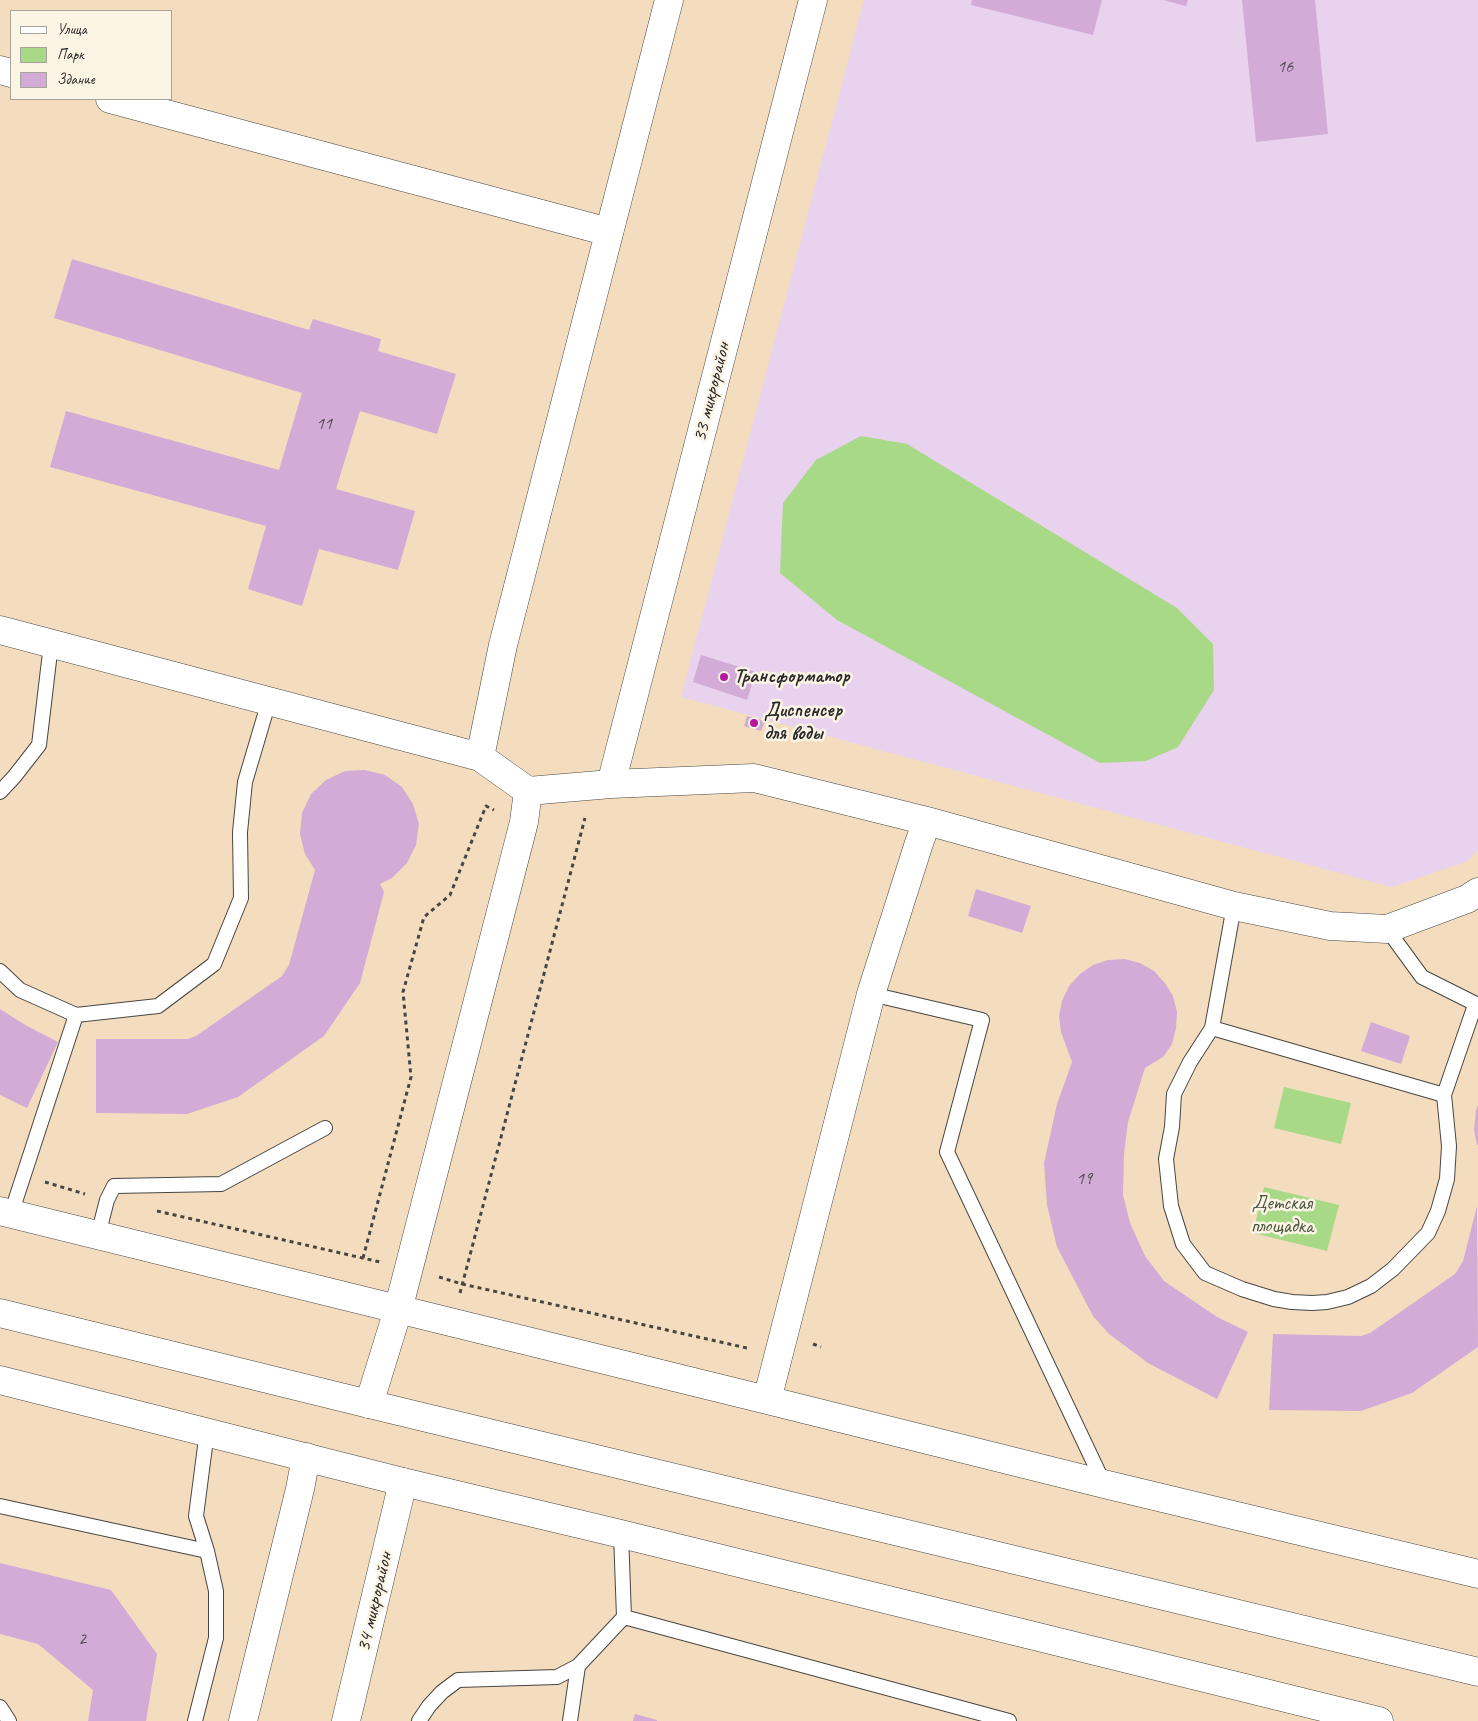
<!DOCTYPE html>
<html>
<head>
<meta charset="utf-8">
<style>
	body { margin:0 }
	#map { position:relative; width:1478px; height:1721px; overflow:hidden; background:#f3ddbe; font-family:Caveat,sans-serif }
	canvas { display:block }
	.legend { position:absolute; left:10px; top:10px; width:162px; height:90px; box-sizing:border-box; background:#fcf5e5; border:1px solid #a8a49b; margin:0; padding:6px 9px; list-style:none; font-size:15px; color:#2b2b2b }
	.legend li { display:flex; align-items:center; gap:10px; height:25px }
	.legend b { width:25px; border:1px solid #a8a49b }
</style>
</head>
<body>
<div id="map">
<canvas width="1478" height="1721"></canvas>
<ul class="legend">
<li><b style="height:6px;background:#fff"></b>Улица</li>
<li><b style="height:14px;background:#a8d987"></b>Парк</li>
<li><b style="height:14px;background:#d3abd7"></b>Здание</li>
</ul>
</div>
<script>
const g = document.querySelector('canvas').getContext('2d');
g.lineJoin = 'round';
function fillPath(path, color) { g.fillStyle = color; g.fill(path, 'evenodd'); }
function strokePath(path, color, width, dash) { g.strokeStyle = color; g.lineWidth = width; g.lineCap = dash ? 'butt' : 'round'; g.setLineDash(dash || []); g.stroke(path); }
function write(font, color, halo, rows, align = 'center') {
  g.font = font + ' Caveat,sans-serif'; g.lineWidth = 5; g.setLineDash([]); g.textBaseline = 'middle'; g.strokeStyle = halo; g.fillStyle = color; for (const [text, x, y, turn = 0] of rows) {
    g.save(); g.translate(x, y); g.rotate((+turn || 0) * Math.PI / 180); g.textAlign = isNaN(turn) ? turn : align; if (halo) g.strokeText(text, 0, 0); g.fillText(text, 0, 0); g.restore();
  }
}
fillPath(new Path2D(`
	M864,0h614v850l-10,11 -76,26 -711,-190z`), '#e8d2ee');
fillPath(new Path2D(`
	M861,436l46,8 270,164 36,36 1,46 -36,57 -32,14 -46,2 -263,-143 -57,-47 3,-70 33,-43z
	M1284,1087l67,16 -10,41 -67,-16z
	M1264,1187l75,18 -12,46 -74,-18z`), '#a8d987');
fillPath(new Path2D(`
	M972,0h130l-9,35 -122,-30z
	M1163,0h25l-2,6z
	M1242,0h73l13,134 -72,8z
	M72,259l237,71 4,-11 68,20 -3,12 78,23 -19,60 -77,-23 -24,78 79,22 -17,59 -79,-21 -17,57 -54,-17 18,-63 -216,-59 16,-56 213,59 23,-77 -248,-75z
	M701,655l55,17 -9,28 -54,-18z
	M747,716l18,5 -4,10 -17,-5z
	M365,770l20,5 17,12 11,17 6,20 -3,21 -9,18 -15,15 -12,6 4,8 -24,91 -36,53 -86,61 -51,17 -91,-1v-74h92l8,-3 86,-60 7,-11 26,-95 -10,-16 -5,-20 2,-21 9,-19 15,-14 19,-9z
	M976,889l55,17 -9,27 -54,-17z
	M1125,959l15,4 14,8 11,12 8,13 4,16 -1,16 -4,16 -9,13 -18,11 -17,54 -4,32 -1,41 7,28 15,33 19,25 53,36 31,15 -31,67 -69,-36 -39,-29 -16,-18 -36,-69 -10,-42 -3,-42 13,-59 15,-42 -11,-30 -2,-16 3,-15 7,-15 11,-12 13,-9 15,-5z
	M0,1009l27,17 31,16 -31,66 -27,-13z
	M1371,1022l39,14 -9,28 -40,-13z
	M1478,1105v40h-1l-3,-15 2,-20z
	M1477,1206l1,141 -66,46 -51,18 -92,-1 4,-76 88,2 9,-3 85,-59 8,-13z
	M0,1563l111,27 46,64 -11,67h-58l5,-31 -55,-46 -38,-10z
	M635,1714l22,6v1h-24z`), '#d3abd7');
const lane = new Path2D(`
	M0,792l14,-15 25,-32 12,-101
	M1234,906l-22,122 -22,34 -16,32 -2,33 -6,32 5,47 12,38 22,29 37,16 32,10 18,3 20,1 15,-1 21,-5 23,-11 22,-17 35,-36 10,-22 9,-32 2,-33 -5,-51 31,-90
	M1387,929l35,48 56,28
	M0,971l20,19 56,25
	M871,994l111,26 -35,132 157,332
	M1212,1028l232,67
	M11,1214l65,-199 82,-9 56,-42 27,-66 -1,-66 5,-50 24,-81
	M98,1235l9,-35 7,-14 107,-2 104,-56
	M0,1506l207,45
	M621,1534l3,83 385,104
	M0,1707l9,14
	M195,1721l21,-83v-47l-9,-40 -11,-35 11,-85
	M419,1721l10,-15 13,-14 16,-12 99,-3 21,-11 46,-49
	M570,1721l8,-55`);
const street = new Path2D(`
	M0,70l11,3
	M110,99l499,133
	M0,630l480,127 48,34 83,-7 143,-6 173,43 307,85 96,20 57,3 80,-30 11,-7
	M480,757l23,-112 166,-645
	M611,784l202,-784
	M0,1211l767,189 337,84 374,90
	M767,1400l104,-406 48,-151 8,-22
	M369,1404l29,-94 126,-488 4,-31
	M243,1721l57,-232 6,-32
	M346,1721l57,-239`);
const secondary = new Path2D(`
	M0,1313l369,91 1109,268
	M0,1380l403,102 218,52 758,187`);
strokePath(lane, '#494641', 16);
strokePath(street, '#494641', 29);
strokePath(secondary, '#494641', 29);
strokePath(new Path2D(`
	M45,1182l40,12
	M157,1211l223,51
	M363,1258l48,-181 -8,-85 21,-75 26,-22 36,-89 8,4
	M439,1277l23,7 285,64 2,-1
	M460,1293l125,-475
	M813,1344l8,3`), '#494641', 3, [4, 4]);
strokePath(lane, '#fff', 14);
strokePath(street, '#fff', 28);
strokePath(secondary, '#fff', 28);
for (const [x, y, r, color] of [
	[724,677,5,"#b5179e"],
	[754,723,5,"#b5179e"]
]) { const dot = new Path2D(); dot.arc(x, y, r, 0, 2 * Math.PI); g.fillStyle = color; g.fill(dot); strokePath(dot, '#fcf5e5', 2); }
write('18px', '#554b56', null, [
	["16",1285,67],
	["11",324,424],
	["19",1084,1179],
	["2",82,1639]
]);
write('20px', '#2b2b2b', '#fcf5e5', [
	["33 микрорайон",712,392,-76],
	["34 микрорайон",375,1602,-77]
]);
write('bold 20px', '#2b2b2b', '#fcf5e5', [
	["Трансформатор",734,677],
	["Диспенсер",764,711],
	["для воды",764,734]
], 'left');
write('20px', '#4a5642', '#fcf5e5', [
	["Детская",1282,1204],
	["площадка",1282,1227]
]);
</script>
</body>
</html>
